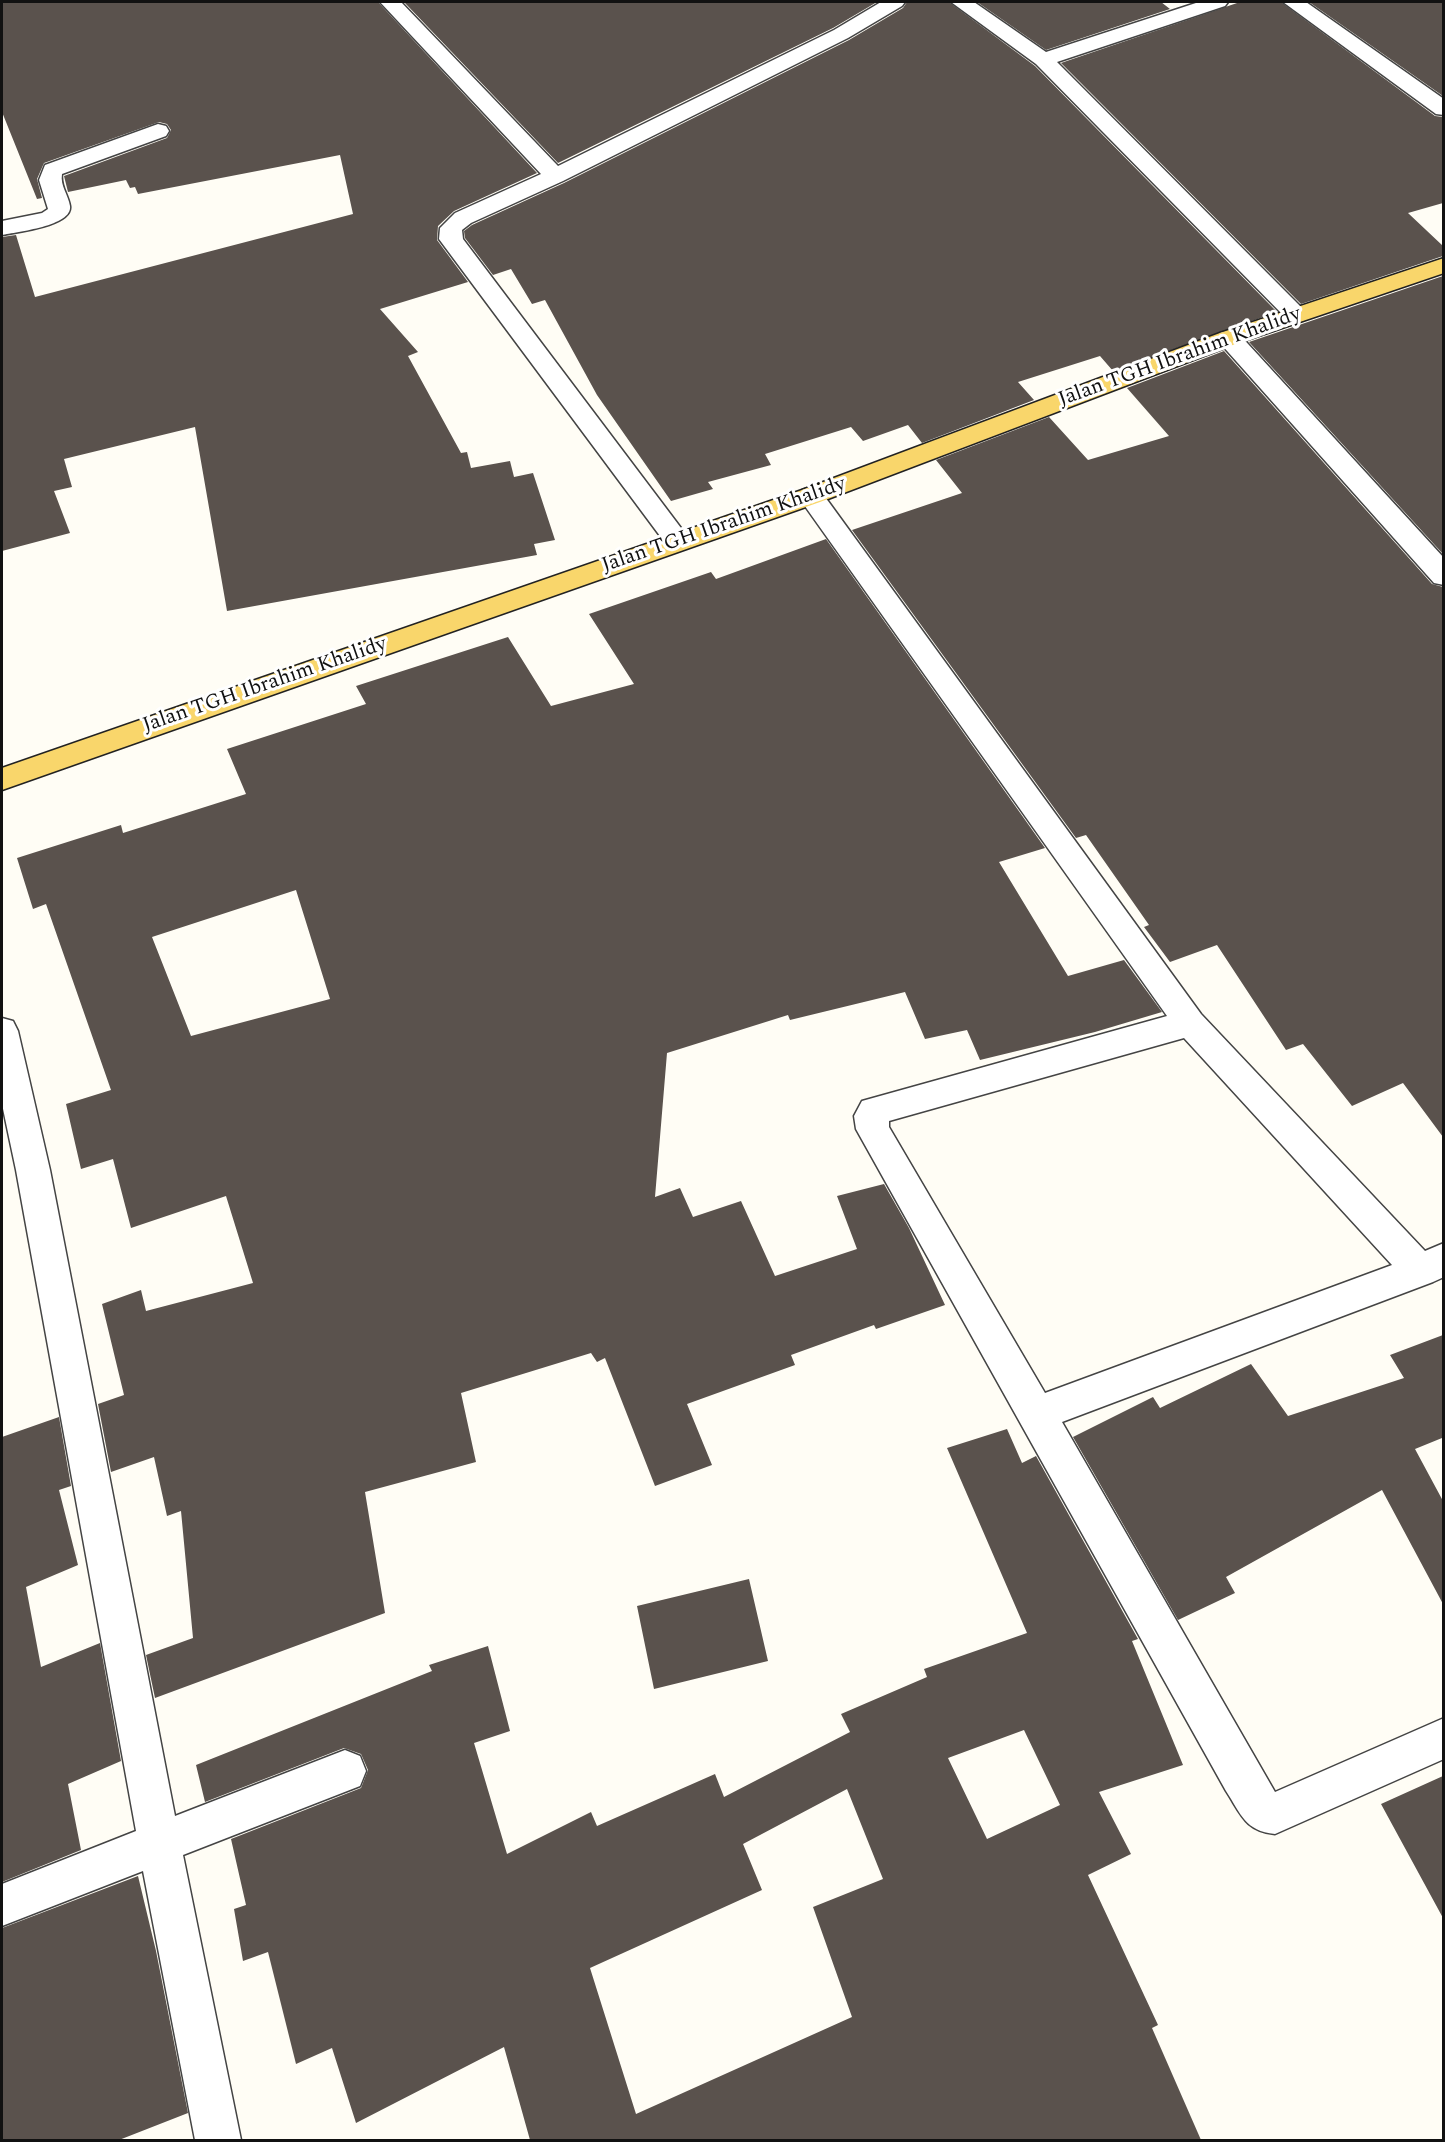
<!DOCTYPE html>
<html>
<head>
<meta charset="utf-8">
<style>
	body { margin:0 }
	#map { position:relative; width:1445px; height:2142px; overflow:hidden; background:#fffdf5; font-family:Spectral,serif }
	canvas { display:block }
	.frame { position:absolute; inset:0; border:3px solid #111; pointer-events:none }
</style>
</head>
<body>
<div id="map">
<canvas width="1445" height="2142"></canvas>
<div class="frame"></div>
</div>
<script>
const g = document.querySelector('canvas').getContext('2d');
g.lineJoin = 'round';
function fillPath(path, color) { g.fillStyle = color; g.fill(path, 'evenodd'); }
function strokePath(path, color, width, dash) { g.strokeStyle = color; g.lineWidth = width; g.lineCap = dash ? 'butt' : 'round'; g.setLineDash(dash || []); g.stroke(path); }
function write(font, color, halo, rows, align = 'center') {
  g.font = font + ' Spectral,serif'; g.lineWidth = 6; g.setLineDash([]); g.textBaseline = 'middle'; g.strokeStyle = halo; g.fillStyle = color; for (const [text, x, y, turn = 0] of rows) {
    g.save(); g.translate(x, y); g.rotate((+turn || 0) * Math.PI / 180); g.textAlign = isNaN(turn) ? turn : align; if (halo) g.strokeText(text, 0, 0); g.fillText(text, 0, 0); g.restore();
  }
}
fillPath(new Path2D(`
	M2,2h376l159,171 -83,38 -16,15 -1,14 31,42 -88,27 38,43 -10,4 53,97 6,-1 4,16 39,-7 4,16 19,-4 22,67 -21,4 3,11 -310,56 -32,-184 -131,32 8,28 -18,4 16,42 -68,18v-314l14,-2 19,62 318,-83 -13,-59 -202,39 -3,-7 -5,1 -4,-8 -58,12 -4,-16 103,-38 4,-8 -4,-6 -8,-2 -115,41 -7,16 5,19 -5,1 -35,-87z
	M404,2h473l-44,26 -275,135z
	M907,2h42l86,64 242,246 -164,59 -13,-15 -82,26 16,18 -112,43 -14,-18 -45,16 -12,-14 -86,27 6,11 -63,17 5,7 -42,12 -74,-106 -52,-95 -13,4 -21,-35 -18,6 -28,-37 -1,-7 8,-6 92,-42 285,-143 54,-32z
	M977,2h184l9,7 -124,41z
	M1240,2h41l154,114 8,1v86l-35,10 35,33v10l-142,48 -240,-241z
	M1309,2h134v94z
	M1443,276v278l-194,-212z
	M1224,351l208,233 11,3v550l-40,-54 -51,23 -49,-62 -17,6 -69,-105 -47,17 -26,-35 5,-2 -63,-90 -10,3 -224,-308 110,-37 -26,-33 113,-43 39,43 81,-24 -42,-48z
	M826,539l219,309 -46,14 69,114 56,-16 38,52 -67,20 -115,28 -13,-30 -42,9 -20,-47 -115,28 -2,-5 -121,38 -12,144 25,-9 13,29 48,-16 34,75 82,-27 -20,-53 47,-12 25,44 36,77 -69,24 -2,-4 -83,30 4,10 -108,39 25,61 -57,21 -50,-128 -8,4 -6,-9 -130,40 15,69 -111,30 20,121 -230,85 -9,-43 47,-17 -12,-127 -14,5 -13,-59 -43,15 -13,-68 26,-9 -22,-91 39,-14 5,21 107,-28 -27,-87 -95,32 -18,-69 -32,10 -15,-65 45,-14 -65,-186 -13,5 -16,-51 104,-33 2,8 123,-39 -19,-45 139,-45 -10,-18 152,-49 43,69 83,-22 -45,-70 122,-42 5,7zM296,890l34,109 -139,37 -39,-99z
	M1443,1335v105l-1,-2 -27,11 28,52v103l-61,-114 -156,87 9,16 -57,27 -105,-183 80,-40 7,11 91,-44 37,52 116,-38 -14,-23z
	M59,1417l12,69 -12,4 19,75 -52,22 15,80 59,-24 21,118 -53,23 13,66 -79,32v-445z
	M1007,1429l15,34 14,-7 102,183 -6,2 51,124 -84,27 32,62 -43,21 70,150 -6,3 49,112h-671l-26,-93 -148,76 -24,-75 -36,16 -28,-112 -25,9 -9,-52 12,-4 -15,-66 130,-51 7,-18 -7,-16 -17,-6 -139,54 -9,-37 236,-94 -3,-6 59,-19 22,85 -36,12 33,111 84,-42 6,14 118,-52 9,23 126,-65 -9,-18 86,-37 -3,-8 103,-36 -80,-185zM1024,1730l36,75 -73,34 -39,-81zM847,1789l36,90 -70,28 39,110 -216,97 -46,-146 172,-78 -19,-46z
	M749,1579l19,82 -114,28 -17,-83z
	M1443,1776v142l-62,-114z
	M138,1876l18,75 32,162 -69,27h-117v-212z`), '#5a524d');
const minor = new Path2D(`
	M380,2h21l157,164 276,-136 47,-28h24l-3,4 -54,32 -285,143 -92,42 -9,7 1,9 224,297 4,6 -4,6 -9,3 -9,-3 -230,-309 1,-11 15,-15 86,-39z
	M951,2h23l72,50 153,-50h29l-3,4 -168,56 247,248 4,5 -4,5 -8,2 -8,-2 -252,-256z
	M1283,2h23l138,97v16l-8,-1z
	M158,124l8,2 3,5 -3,5 -104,38c-2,12 6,20 8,32 3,20 -54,26 -68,29v-14l40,-8 6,-4 -9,-29 6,-15z
	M1229,331l9,2 206,225v27l-10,-2 -214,-240 -3,-5 3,-5z
	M811,487l9,3 381,524 224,237 19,-8v34l-11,5 -371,140 213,370 169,-74v41l-169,75c-30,-3 -34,-20 -49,-43l-370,-662 -2,-13 8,-15 305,-85 -365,-514 -4,-6 4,-6zM1184,1038l208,227 -347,128 -156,-266v-6z
	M2,1018l11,3 5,10 32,139 125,646 170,-66 15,6 6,15 -6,15 -177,69 58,285h-46l-52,-269 -141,55v-42l134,-53 -120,-661 -14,-66z`);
const primary = new Path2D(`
	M1444,258v15l-206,70 -418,159 -818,288v-22l800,-278 418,-157z`);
strokePath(minor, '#444', 3);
strokePath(primary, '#222', 3);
fillPath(minor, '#fff');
fillPath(primary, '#f9d66b');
write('21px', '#111', '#fff', [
	["Jalan TGH Ibrahim Khalidy",1180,358,-20],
	["Jalan TGH Ibrahim Khalidy",724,526,-19],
	["Jalan TGH Ibrahim Khalidy",265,686,-19]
]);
</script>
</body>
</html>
